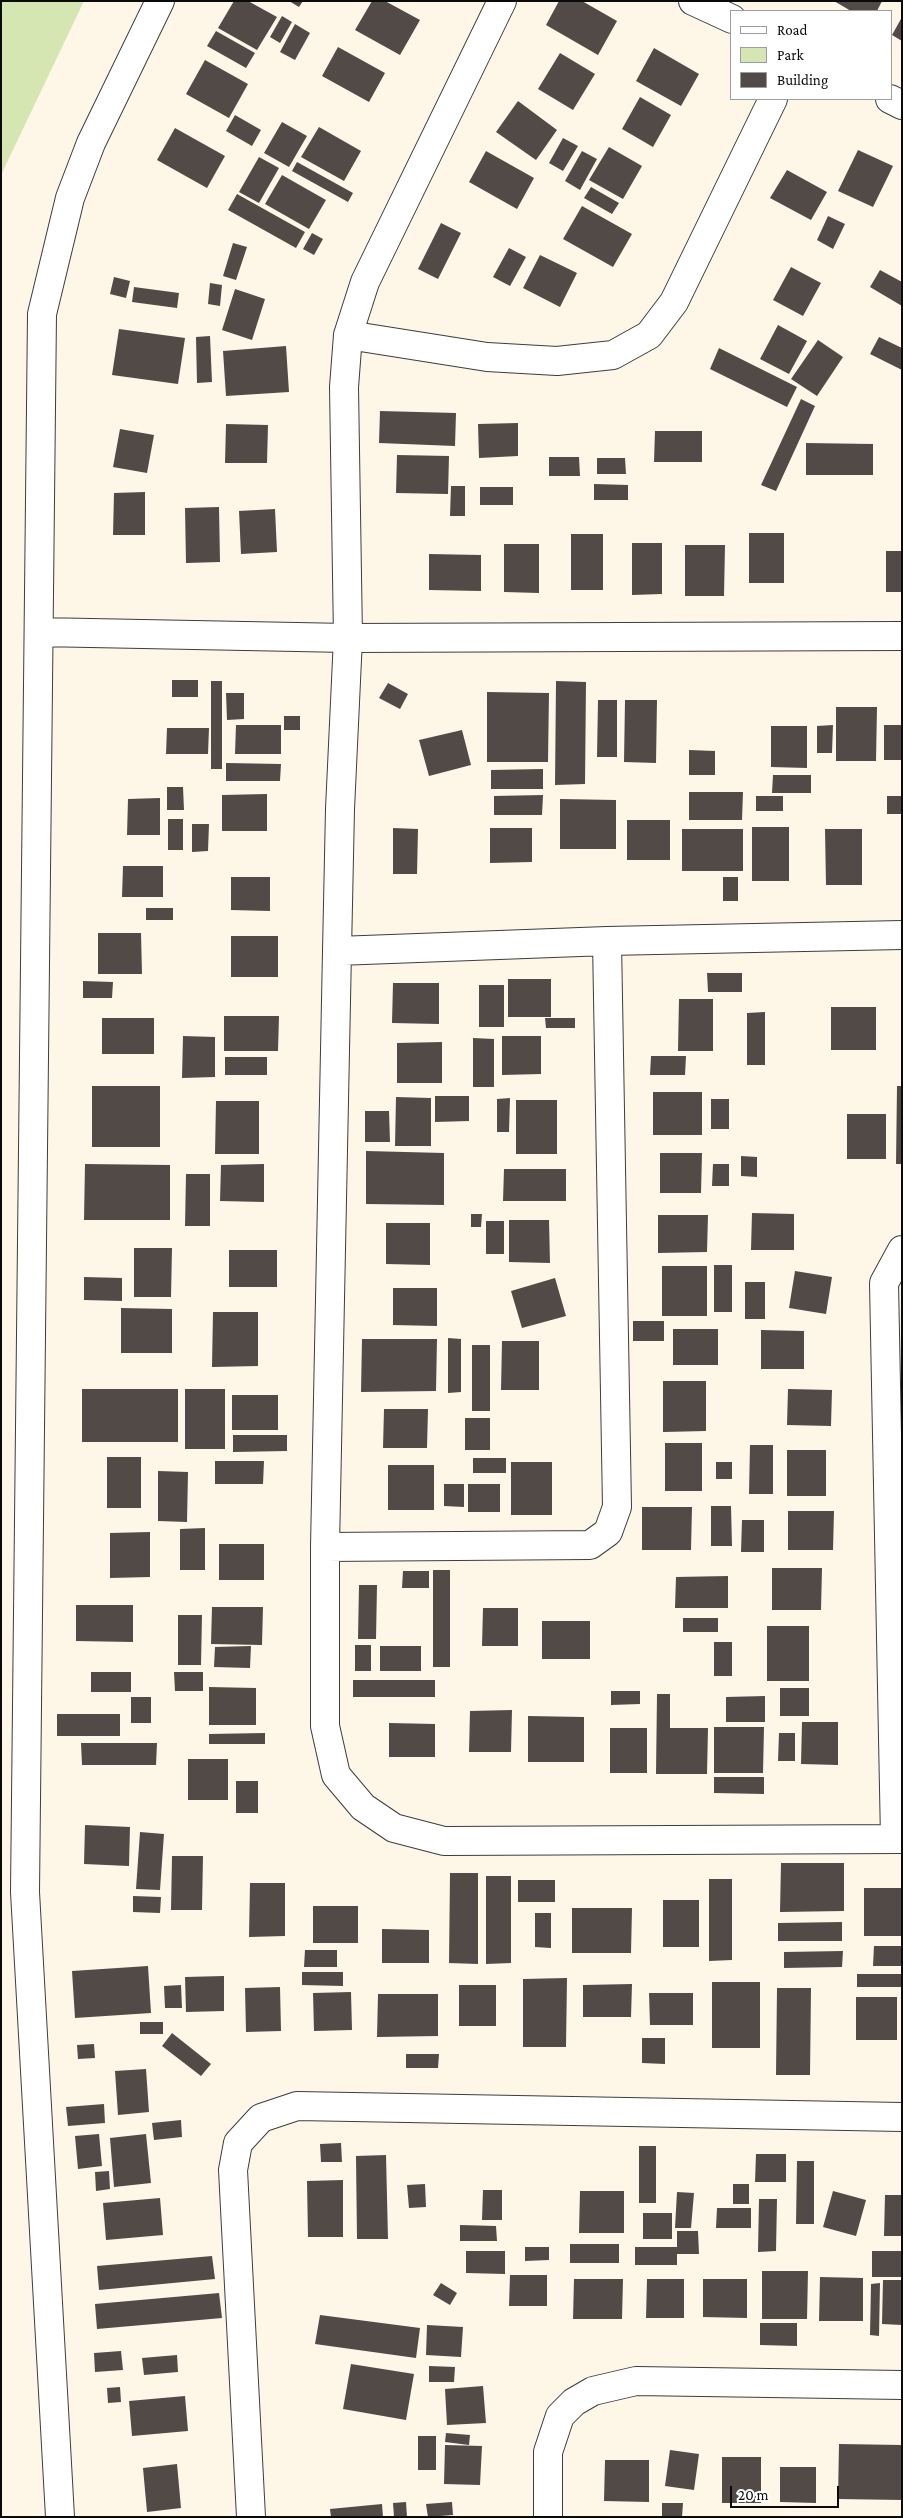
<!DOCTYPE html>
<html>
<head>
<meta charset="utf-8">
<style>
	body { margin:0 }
	#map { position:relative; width:903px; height:2518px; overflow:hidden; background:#fef7e7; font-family:"Crimson Pro",serif }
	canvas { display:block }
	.frame { position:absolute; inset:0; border:2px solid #0a0a0a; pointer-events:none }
	.legend { position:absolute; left:730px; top:10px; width:162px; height:90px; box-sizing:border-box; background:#fff; border:1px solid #9d9d9d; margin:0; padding:6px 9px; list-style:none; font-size:15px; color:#0a0a0a }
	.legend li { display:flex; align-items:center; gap:10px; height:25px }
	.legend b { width:25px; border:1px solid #9d9d9d }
	.scale { position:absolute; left:730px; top:2486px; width:109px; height:22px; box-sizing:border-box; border:2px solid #0a0a0a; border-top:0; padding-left:6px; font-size:15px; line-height:18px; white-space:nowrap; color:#0a0a0a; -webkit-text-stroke:4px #fff; paint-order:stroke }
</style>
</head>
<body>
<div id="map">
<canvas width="903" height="2518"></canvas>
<div class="frame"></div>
<ul class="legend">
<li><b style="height:6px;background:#fff"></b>Road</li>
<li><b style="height:14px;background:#d5e6b3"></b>Park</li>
<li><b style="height:14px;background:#524a47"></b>Building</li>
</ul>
<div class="scale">20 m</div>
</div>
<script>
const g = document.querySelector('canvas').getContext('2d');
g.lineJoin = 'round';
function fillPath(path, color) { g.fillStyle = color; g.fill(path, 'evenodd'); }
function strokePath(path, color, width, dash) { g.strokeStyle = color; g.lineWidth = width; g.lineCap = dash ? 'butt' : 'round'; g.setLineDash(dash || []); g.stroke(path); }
fillPath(new Path2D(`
	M1,1h83l-83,174z`), '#d5e6b3');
fillPath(new Path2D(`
	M234,1h14l29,16 -20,33 -39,-22z
	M289,1h14l-4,6z
	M372,1h13l35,19 -20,35 -45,-25z
	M559,1h23l35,20 -19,34 -52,-30z
	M834,1h48l-5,10h-26z
	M282,16l10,6 -12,21 -10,-6z
	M902,17v24l-10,-6z
	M295,24l15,9 -15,27 -15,-8z
	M216,31l39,22 -9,15 -39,-22z
	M338,47l47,26 -16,29 -47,-26z
	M654,48l45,26 -18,32 -45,-25z
	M560,53l35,21 -22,36 -35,-21z
	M205,60l43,24 -19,34 -43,-24z
	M640,97l31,18 -18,32 -31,-18z
	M518,101l39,29 -21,30 -40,-28z
	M235,115l26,15 -9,16 -26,-15z
	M282,122l25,14 -18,31 -25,-14z
	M319,127l42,24 -17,30 -43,-24z
	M175,128l50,28 -18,32 -50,-28z
	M563,138l15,8 -15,25 -14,-8z
	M609,147l33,19 -19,33 -34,-19z
	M858,150l35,16 -20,41 -35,-16z
	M486,151l48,27 -17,31 -48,-27z
	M582,151l15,8 -17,31 -15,-9z
	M259,157l20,11 -20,35 -20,-11z
	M297,162l56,31 -5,9 -56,-31z
	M787,170l40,22 -16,28 -41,-22z
	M282,175l44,25 -17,29 -44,-25z
	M591,187l28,16 -7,11 -28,-16z
	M237,194l68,38 -9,16 -68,-38z
	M582,206l50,28 -19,33 -50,-28z
	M828,216l17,8 -12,25 -16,-9z
	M441,223l20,10 -23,46 -20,-10z
	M312,233l11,6 -9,16 -11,-6z
	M233,243l14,4 -11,33 -13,-4z
	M509,248l17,9 -16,29 -17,-9z
	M540,255l37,18 -17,34 -37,-19z
	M791,267l30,16 -18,33 -30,-16z
	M880,270l22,12v24l-32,-19z
	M114,277l16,4 -4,17 -16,-4z
	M210,283l12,2 -2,21 -12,-2z
	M134,287l45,6 -2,15 -45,-6z
	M235,289l30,10 -13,41 -30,-10z
	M778,325l29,16 -18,33 -29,-15z
	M119,329l66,9 -7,46 -66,-9z
	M210,336l2,46 -15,1 -1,-46z
	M879,337l23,11v22l-32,-16z
	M818,340l25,17 -26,39 -26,-17z
	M286,346l3,46 -63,4 -3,-45z
	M719,348l78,39 -10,20 -77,-38z
	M801,399l14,7 -39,85 -15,-6z
	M380,411l76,2 -1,33 -76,-3z
	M518,423v33l-39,2 -1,-34z
	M226,424l42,1 -1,38h-42z
	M120,429l34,6 -7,38 -34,-6z
	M655,431h47v31h-48z
	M806,443l67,1v31h-67z
	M397,455l52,1 -1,38 -52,-1z
	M549,457h30l1,19h-31z
	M597,458h28l1,16h-29z
	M594,484l34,1v15h-34z
	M451,486h14v30h-15z
	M480,487h33v18h-33z
	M145,492v43h-32l1,-42z
	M219,507l1,55 -34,1 -1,-55z
	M275,509l2,43 -36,2 -2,-43z
	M749,533h35v50h-35z
	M571,534h32v56h-32z
	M632,543h30v51l-30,1z
	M504,544h35v49l-35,-1z
	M685,545h40l-1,51h-39z
	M886,551h16v41h-16z
	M429,554l52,1v36l-52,-1z
	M172,680h26v17h-26z
	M211,681h11v88h-11z
	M556,681l30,1 -1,102 -30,1z
	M388,683l20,11 -8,15 -21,-11z
	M487,692l62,1 -1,69h-61z
	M226,693h18v26l-17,1z
	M598,700h19v57h-20z
	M625,700h32l-1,63 -32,-1z
	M836,707h41l-1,54h-40z
	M284,716h16v14h-16z
	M236,725h45v29h-46z
	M833,725l-1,28h-15v-27z
	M884,725h18v35h-18z
	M771,726h36v42l-36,-1z
	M167,728h42l-1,26h-42z
	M462,730l9,35 -42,11 -10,-36z
	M689,750l26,1v24h-26z
	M226,763l55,1 -1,17h-54z
	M543,769v20h-52v-19z
	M773,775h38v18h-39z
	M167,787h16l1,23h-17z
	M689,792h54l-1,28h-53z
	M267,794v37h-45v-36z
	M543,795l-1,20h-48v-19z
	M756,796h27v15h-27z
	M887,796h15v18h-15z
	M160,798v37h-33l1,-36z
	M560,799l56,1v49h-56z
	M168,819h15v31h-15z
	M627,820h43v40h-43z
	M192,824h17l-1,27 -16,1z
	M752,827h37v54h-37z
	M393,828l25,1 -1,45h-24z
	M490,828h42v34l-42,1z
	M682,829h61v42h-61z
	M825,829h37v56h-36z
	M123,866h40v31h-41z
	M231,877h39v34l-39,-1z
	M723,877h15v24h-15z
	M146,908h27v12h-27z
	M98,933h43l1,41h-44z
	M231,936h47v41h-47z
	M707,973h35v19h-34z
	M508,979h43v38h-43z
	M83,981l30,1 -1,16h-29z
	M393,983h46v41l-47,-1z
	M479,985h25v42h-25z
	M679,999h34v52h-35z
	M831,1007h45v43h-45z
	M765,1012v53h-18v-52z
	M224,1016h55l-1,35h-54z
	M102,1018h52v36h-52z
	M545,1018h30v10h-29z
	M183,1036l32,1v40l-33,1z
	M502,1036h39v38l-39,1z
	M473,1038l21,1v48h-21z
	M442,1042v41h-45v-40z
	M651,1056h35l-1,19h-35z
	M225,1057h42v18h-42z
	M92,1086h68v61h-68z
	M897,1086h5v78h-6z
	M653,1092h49v43h-49z
	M435,1096h34v25l-34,1z
	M396,1097l35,1v48h-36z
	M510,1098l-1,34h-12v-33z
	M711,1099h18v30h-18z
	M516,1100h41v54h-41z
	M216,1101h43v53h-44z
	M365,1111h24l1,31h-25z
	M847,1114h39v45h-39z
	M366,1151l78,2v52l-78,-1z
	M660,1153h42l-1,40h-41z
	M741,1156l16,1v20l-16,-1z
	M85,1164l85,1v55h-86z
	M264,1164v38l-44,-1 1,-36z
	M713,1164h16v22h-17z
	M504,1169h62v32h-63z
	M186,1174h24v52h-25z
	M752,1213l42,1v36h-43z
	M471,1214h11l-1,13h-10z
	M658,1215h50l-1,37 -49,1z
	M509,1220h40l1,43 -41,-1z
	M486,1221h18v33h-18z
	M386,1223h44v42l-44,-1z
	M134,1248h38l-1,49h-37z
	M229,1250h48v37h-48z
	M714,1265h18v47h-18z
	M662,1266h45v50h-45z
	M795,1271l37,6 -6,37 -37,-6z
	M84,1277l38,1v23l-38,-1z
	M555,1278l11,38 -44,12 -11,-37z
	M745,1282h20v37h-20z
	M393,1288h44v38l-44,-1z
	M121,1308l51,1v44h-51z
	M213,1312h45v54l-46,1z
	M633,1321h31v20h-31z
	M673,1329h45v36h-45z
	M761,1330l43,1v38h-43z
	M448,1338l13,1v53l-13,1z
	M362,1339h75l-1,52 -75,1z
	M502,1341h37v49h-38z
	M472,1345h18v66h-18z
	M663,1381h43v50l-43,1z
	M82,1389h96v53h-96z
	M185,1389h40v60h-40z
	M788,1389l44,1 -1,36 -44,-1z
	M232,1395h46v35h-46z
	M384,1409h44l-1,39h-44z
	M465,1418h25v32h-25z
	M233,1435h54v16l-54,1z
	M665,1443h37v48h-37z
	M750,1445h23v49h-24z
	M787,1450h39v46h-39z
	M107,1457h34v51h-34z
	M473,1458h33v15h-33z
	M215,1461h49l-1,23h-48z
	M511,1462h41v53h-41z
	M716,1462h16v17h-16z
	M388,1465h46v45h-46z
	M158,1471l30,1 -1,50 -29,-1z
	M444,1484h20v23l-20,-1z
	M468,1484h32v28h-32z
	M711,1506h20l1,40h-21z
	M642,1507h50l-1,43h-49z
	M788,1511h46l-1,39h-45z
	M742,1520h22v32h-23z
	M205,1528v42h-25v-41z
	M150,1532v45l-40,1v-45z
	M219,1544h45v36h-45z
	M772,1568h50l-1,42h-49z
	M433,1570h17v97h-17z
	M403,1571h26v17h-27z
	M728,1576v32h-53l1,-31z
	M359,1585h18l-1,54h-18z
	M76,1605h57v37l-57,-1z
	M212,1607h51l-1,38 -51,-1z
	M483,1608h35v38h-36z
	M178,1615h24l-1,50h-23z
	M683,1618h35v14h-35z
	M542,1621h48v38h-48z
	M767,1626h42v55h-42z
	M714,1642h18v34h-18z
	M355,1645h16v26h-16z
	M251,1646l-1,22 -36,-1 1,-20z
	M380,1646h41v25h-41z
	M91,1672h40v20h-40z
	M174,1672h29v19h-28z
	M353,1680h82v17h-82z
	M209,1687l47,1v37h-47z
	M780,1688h29v28h-29z
	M611,1691h29v13l-29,1z
	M657,1694h13v34h38l-1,46h-51z
	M765,1696v26h-39v-25z
	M131,1697h20v26h-20z
	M512,1710l-1,42h-42l1,-41z
	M57,1714h63v22h-63z
	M528,1716l56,1v45h-56z
	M802,1722h36v43l-37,-1z
	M389,1723l46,1v33h-46z
	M714,1727h50l-1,46h-49z
	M610,1728h37v45h-37z
	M265,1733v11h-56v-10z
	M779,1733h16v28h-17z
	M81,1743h76l-1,22h-74z
	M188,1759h40v41h-40z
	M714,1777h50v17l-50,-1z
	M236,1781h22v32h-22z
	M85,1825l45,2 -1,39 -45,-2z
	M140,1832l24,2 -4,56 -24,-1z
	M172,1856h31l-1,54h-31z
	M781,1863h63v48l-64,1z
	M450,1873h28v91l-29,-1z
	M486,1876h25v87l-25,1z
	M709,1879h23v81l-23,1z
	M518,1880h37v22h-37z
	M250,1883h35v53l-36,1z
	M864,1888h38v48h-38z
	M133,1896l28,1 -1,16 -27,-1z
	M663,1900h36v47h-36z
	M313,1906h45v37h-45z
	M572,1908h60l-1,45h-59z
	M535,1913h16v35l-16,-1z
	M842,1922v19h-64v-18z
	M382,1929l47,1v33h-47z
	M874,1946h28v20h-29z
	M305,1950h32v17h-33z
	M843,1951l-1,16 -58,1v-16z
	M148,1966l3,47 -76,5 -3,-47z
	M302,1972h41v14l-41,-1z
	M857,1974h45v13h-45z
	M224,1976v35l-38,1 -1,-35z
	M567,1978l-1,69h-43v-68z
	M712,1982h48v66h-48z
	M632,1984l-1,33h-48v-32z
	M181,1985l1,23h-17l-1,-22z
	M459,1985h37v41h-37z
	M280,1987l1,44 -35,1 -1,-44z
	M777,1988h34l-1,87h-34z
	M351,1992l1,38 -38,1 -1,-38z
	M649,1993h44v32h-43z
	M378,1994h60v42l-61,1z
	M856,1997h41v43h-41z
	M140,2022h23v12h-23z
	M172,2033l39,31 -10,12 -39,-30z
	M642,2038h23v26l-23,-1z
	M94,2044l1,14 -17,1 -1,-14z
	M406,2054h33l-1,14h-32z
	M146,2069l3,43 -31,3 -3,-44z
	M104,2104l1,19 -37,3 -2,-19z
	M181,2120l1,17 -28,3 -2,-17z
	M99,2134l3,32 -24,3 -3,-33z
	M146,2134l5,49 -37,4 -4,-49z
	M341,2143l1,19h-21l-1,-18z
	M639,2146h17v57h-17z
	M756,2154h30v28h-31z
	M386,2155l2,84h-31l-1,-83z
	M797,2161h17v63h-18z
	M109,2171l1,18 -14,2 -1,-19z
	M343,2180v57h-35l-1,-56z
	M425,2184l1,23 -17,1 -2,-23z
	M733,2184h16v20h-16z
	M483,2190h19v30h-20z
	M580,2191h44v42h-45z
	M833,2191l33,9 -10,36 -33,-9z
	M677,2192l17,1 -3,35h-16z
	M885,2195h17v41h-18z
	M160,2198l3,37 -57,5 -3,-37z
	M759,2199h18l-1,52 -18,1z
	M717,2208h34v20h-35z
	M643,2213h29v26h-29z
	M460,2225l36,1 1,15h-37z
	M677,2231h21l1,23h-22v11h-42v-18h42z
	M570,2244h49v19h-49z
	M525,2247h24v13l-24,1z
	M466,2251h39v23l-39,-1z
	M872,2251h30v26h-30z
	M212,2256l3,23 -116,11 -2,-24z
	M762,2271h46l-1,48h-45z
	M510,2275h37v31h-38z
	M820,2277l43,1v43h-44z
	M574,2279h49l-1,40h-49z
	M647,2279h37v39h-38z
	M703,2279h44v39l-44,-1z
	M883,2280h19v45l-20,-1z
	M441,2283l16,10 -7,12 -17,-10z
	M880,2283l-1,53 -9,-1 1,-51z
	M219,2293l3,25 -125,11 -2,-25z
	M320,2315l100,13 -4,30 -101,-14z
	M760,2323h37v23l-37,-1z
	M427,2325l36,2 -2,30 -35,-2z
	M121,2351l2,19 -28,2 -1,-19z
	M177,2355l1,17 -34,3 -2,-17z
	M351,2364l63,10 -8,46 -63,-11z
	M429,2366l26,1 -1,15h-25z
	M483,2386l3,37 -39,2 -2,-36z
	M120,2387l1,15 -13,1 -1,-15z
	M185,2396l3,35 -56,5 -3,-35z
	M446,2433l24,2 -1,10 -24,-3z
	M418,2436h18v34h-18z
	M839,2444l63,1v55l-64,-1z
	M445,2445l37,1 -2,39 -36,-1z
	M670,2450l29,4 -5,36 -29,-4z
	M722,2457h39v46h-39z
	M605,2460h44v42l-45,-1z
	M177,2464l4,44 -34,4 -4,-44z
	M780,2467h36v36l-36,-1z
	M406,2502l1,15h-13l-1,-14z
	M452,2502l1,13 -25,2 -2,-13z
	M662,2503h21l-1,14h-20z
	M382,2504l1,13h-52l-1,-8z`), '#524a47');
const minor = new Path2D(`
	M502,1l-137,281 -17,53 -4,52 4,251 -8,171 -3,142 -12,596v179l11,49 27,32 31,21 50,13 458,-2
	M693,1l39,18
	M890,99l12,6
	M348,335l139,22 70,4 56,-6 36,-20 25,-33 99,-203
	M39,632l309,6 554,-2
	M337,951l270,-10 295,-6
	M325,1547l265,-2 18,-13 9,-25 -10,-566
	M895,1839l-11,-556 18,-33
	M60,2517l-35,-625 17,-1578 28,-116 21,-55 69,-142
	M251,2517l-18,-347 5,-27 23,-25 36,-12 605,11
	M548,2517v-65l12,-36 14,-14 19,-11 43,-10 266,4`);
strokePath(minor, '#3d3d3d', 30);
strokePath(minor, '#fff', 28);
</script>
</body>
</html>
